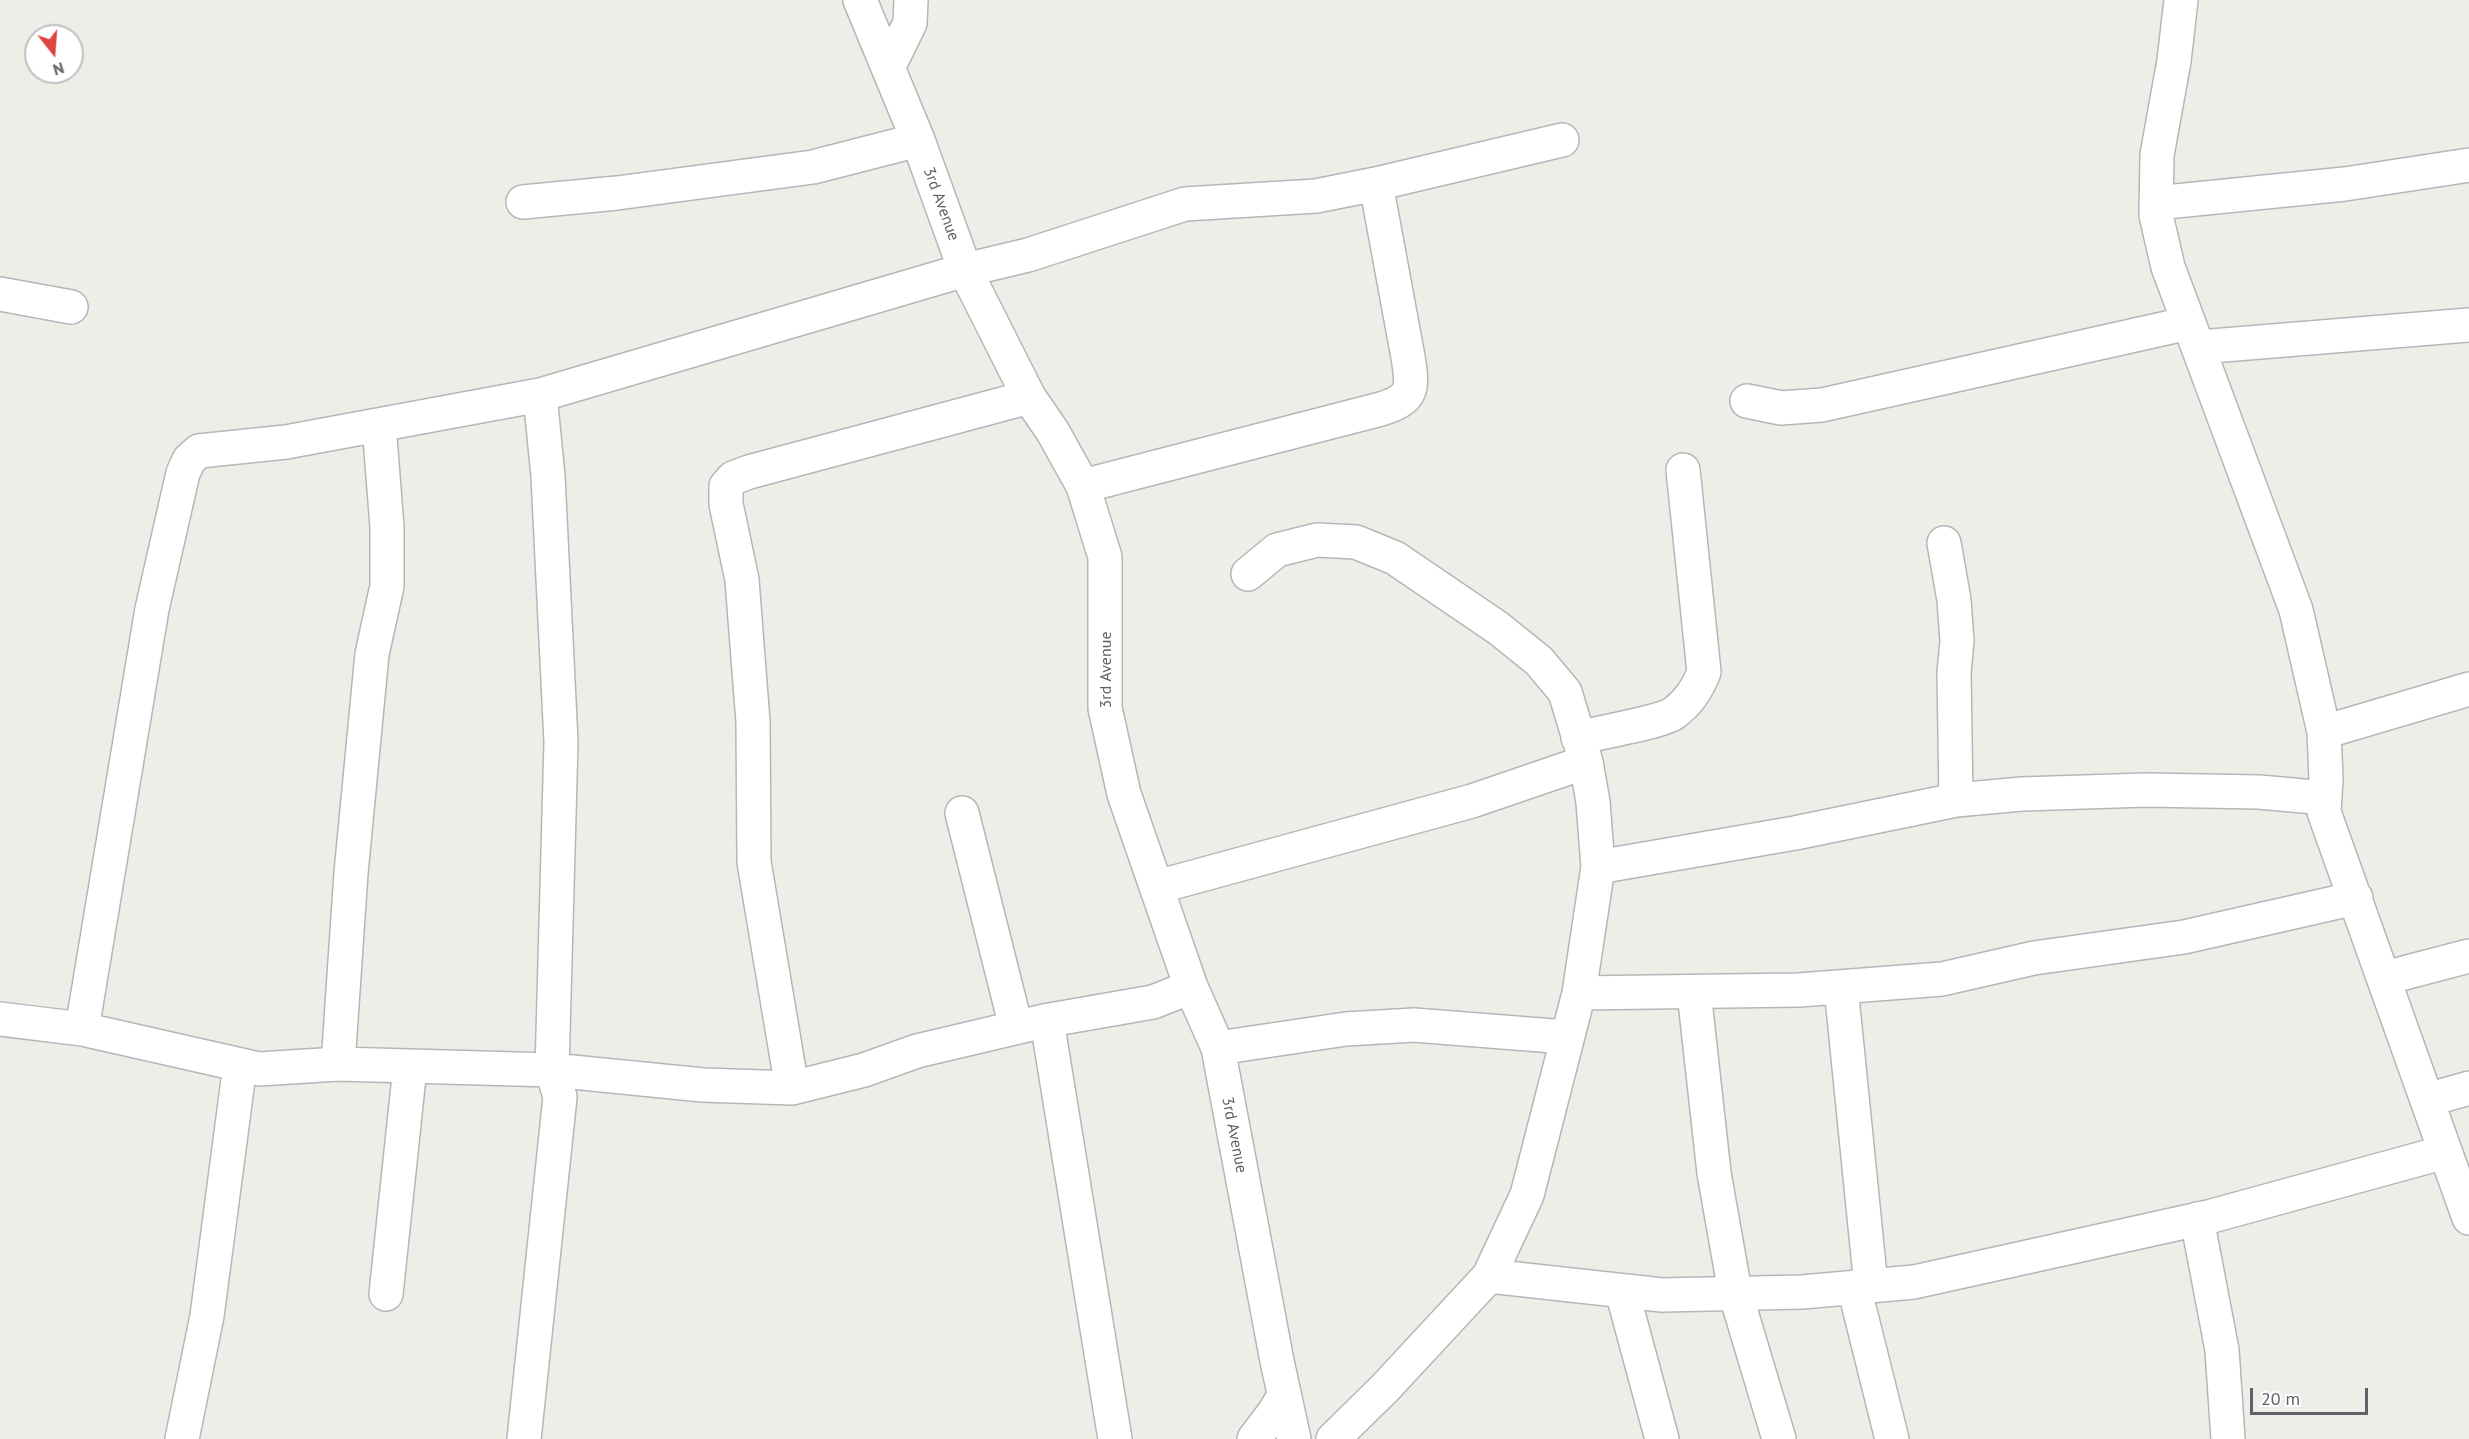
<!DOCTYPE html>
<html>
<head>
<meta charset="utf-8">
<style>
	body { margin:0 }
	#map { position:relative; width:2469px; height:1439px; overflow:hidden; background:#efede7; font-family:"PT Sans",sans-serif }
	canvas { display:block }
	.north { position:absolute; left:24px; top:24px; width:60px; height:60px; box-sizing:border-box; background:#fff; border:2px solid #bfc0c2; border-radius:50%; rotate:163deg; font-size:16px; font-weight:700; line-height:24px; text-align:center; color:#5e6266 }
	.north::after { content:''; display:block; margin:auto; width:21px; height:27px; background:#dd4540; clip-path:polygon(50% 0,100% 100%,50% 72%,0 100%) }
	.scale { position:absolute; left:2250px; top:1388px; width:118px; height:27px; box-sizing:border-box; border:3px solid #5e6266; border-top:0; padding-left:8px; font-size:18px; line-height:21px; white-space:nowrap; color:#5e6266; -webkit-text-stroke:4px #fff; paint-order:stroke }
</style>
</head>
<body>
<div id="map">
<canvas width="2469" height="1439"></canvas>
<div class="north">N</div>
<div class="scale">20 m</div>
</div>
<script>
const g = document.querySelector('canvas').getContext('2d');
g.lineJoin = 'round';
function strokePath(path, color, width, dash) { g.strokeStyle = color; g.lineWidth = width; g.lineCap = dash ? 'butt' : 'round'; g.setLineDash(dash || []); g.stroke(path); }
function write(font, color, halo, rows, align = 'center') {
  g.font = font + ' "PT Sans",sans-serif'; g.lineWidth = 4.5; g.setLineDash([]); g.textBaseline = 'middle'; g.strokeStyle = halo; g.fillStyle = color; for (const [text, x, y, turn = 0] of rows) {
    g.save(); g.translate(x, y); g.rotate((+turn || 0) * Math.PI / 180); g.textAlign = isNaN(turn) ? turn : align; if (halo) g.strokeText(text, 0, 0); g.fillText(text, 0, 0); g.restore();
  }
}
const street = new Path2D(`
	M860,0l58,140 47,130 64,127 24,35 30,54 22,71v151l19,86 67,193 27,61 59,313 17,78
	M2181,0l-7,61 -17,94 -1,60 12,52 128,343 28,122 2,47 -2,33 145,406
	M888,68l22,-45 1,-23
	M523,202l94,-9 196,-26 105,-27
	M2156,203l189,-19 124,-19
	M0,294l71,13
	M2199,347l270,-22
	M1747,401l34,7 41,-3 367,-82
	M1083,486l298,-77c33,-10 32,-21 27,-52l-32,-173
	M1944,543l10,57 3,41 -3,31 2,128
	M1248,574l29,-24 40,-10 39,2 39,16 103,70 41,33 26,31 21,70 7,40 5,65 -19,126 -52,202 -38,81 -104,112 -52,51
	M2324,732l145,-43
	M1578,738c19,-5 84,-16 96,-25 15,-11 23,-24 30,-41l-21,-202
	M962,813l54,214
	M1598,867l197,-34 161,-33 66,-6 124,-4 113,2 66,6
	M1157,887l315,-86 114,-39
	M2385,978l84,-22
	M1841,987l30,299
	M1694,992l20,181 21,119 44,147
	M1579,993l220,-3 143,-11 92,-21 150,-21 172,-39
	M0,1019l82,10 177,40 79,-5 214,6 151,15 89,3 72,-18 53,-19 127,-30 109,-19 38,-15
	M1047,1021l68,418
	M82,1029l70,-420 31,-136 6,-13 10,-9 87,-9 254,-47 425,-125 63,-15 157,-51 131,-8 60,-12 186,-44
	M1218,1048l128,-19 68,-4 152,12
	M338,1064l13,-191 21,-219 15,-68v-59l-8,-102
	M792,1088l-38,-226 -1,-140 -11,-142 -16,-76v-18l7,-8 16,-6 280,-75
	M2427,1100l42,-12
	M2197,1219l25,131 6,89
	M1489,1276l173,19 140,-3 112,-10 298,-66 233,-64
	M1854,1287l38,152
	M1622,1291l40,148
	M386,1294l24,-227
	M182,1439l25,-123 33,-251
	M524,1439l36,-342 -8,-27 9,-328 -13,-266 -8,-81
	M1254,1439l19,-25 11,-18`);
strokePath(street, '#b4b7ba', 36);
strokePath(street, '#fff', 33);
write('16px', '#5e6266', '#fff', [
	["3rd Avenue",941,204,70],
	["3rd Avenue",1106,670,-90],
	["3rd Avenue",1234,1135,79]
]);
</script>
</body>
</html>
